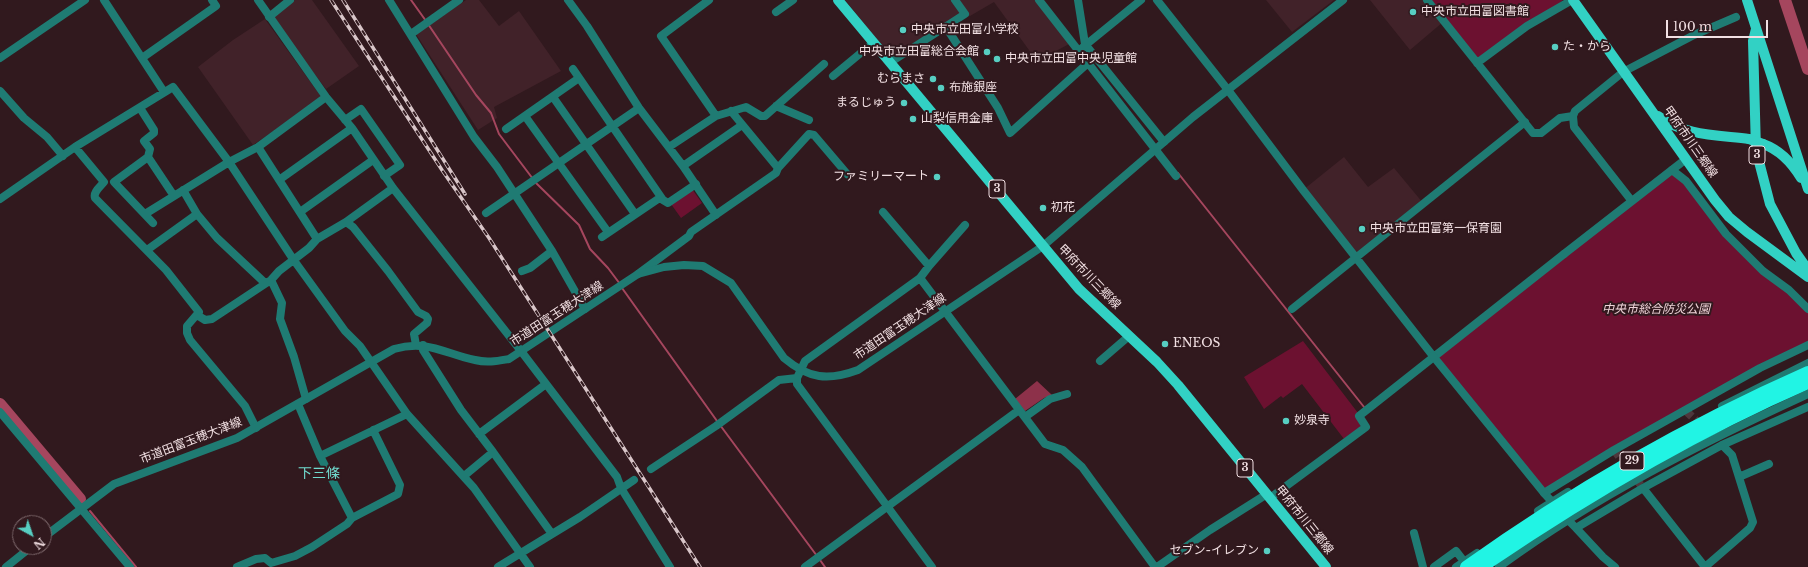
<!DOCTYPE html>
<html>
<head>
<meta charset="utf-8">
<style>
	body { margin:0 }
	#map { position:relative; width:1808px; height:567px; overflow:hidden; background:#31191e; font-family:"Libre Baskerville",serif }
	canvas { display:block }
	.north { position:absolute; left:12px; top:515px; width:40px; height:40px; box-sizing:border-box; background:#31191e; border:1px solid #7e696d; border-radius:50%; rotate:140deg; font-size:11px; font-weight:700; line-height:16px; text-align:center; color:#f2e0e3 }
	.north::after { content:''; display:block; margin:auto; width:14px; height:18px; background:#57cec2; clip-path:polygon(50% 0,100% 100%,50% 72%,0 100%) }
	.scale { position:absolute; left:1666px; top:20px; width:102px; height:18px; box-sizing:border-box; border:2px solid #f2e0e3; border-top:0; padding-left:5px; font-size:12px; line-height:14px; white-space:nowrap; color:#f2e0e3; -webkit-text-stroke:3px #31191e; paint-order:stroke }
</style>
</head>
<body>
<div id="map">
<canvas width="1808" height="567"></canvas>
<div class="north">N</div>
<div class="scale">100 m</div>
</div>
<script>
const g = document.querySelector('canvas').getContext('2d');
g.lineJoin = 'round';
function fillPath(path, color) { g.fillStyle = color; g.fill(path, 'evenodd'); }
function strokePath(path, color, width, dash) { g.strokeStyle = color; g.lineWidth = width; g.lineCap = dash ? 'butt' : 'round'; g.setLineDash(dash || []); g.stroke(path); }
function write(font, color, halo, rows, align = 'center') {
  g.font = font + ' "Libre Baskerville","Noto Sans JP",serif'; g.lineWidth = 4; g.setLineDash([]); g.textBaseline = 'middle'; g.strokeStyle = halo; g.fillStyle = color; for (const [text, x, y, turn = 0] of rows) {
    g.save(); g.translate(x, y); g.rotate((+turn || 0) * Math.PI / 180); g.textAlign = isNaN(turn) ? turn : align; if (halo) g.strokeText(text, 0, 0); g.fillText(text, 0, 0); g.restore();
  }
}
fillPath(new Path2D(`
	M295,0h17l47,66 -33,23 -54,-71z
	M466,0h13l20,26 20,-15 42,60 -67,36 3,11 -19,12 -62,-96z
	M845,0h192l34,43 -34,18 -43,-59 -24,14 -9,-2 -68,45z
	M1266,0h68l-42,32z
	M1370,0h55l18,22 -33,28z
	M265,19l57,79 -69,47 -55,-78 35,-27z
	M1344,157l24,30 26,-19 29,35 -67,53 -53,-66z`), '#412229');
fillPath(new Path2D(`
	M1429,0h134l-13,12 -73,47z
	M1672,170l54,64 82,75v36l-264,148 -111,-137z
	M692,189l10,14 -21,15 -10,-14z
	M1303,341l55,72 -3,2 6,12 -17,12 -42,-55 -19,14 -2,-2 -17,13 -20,-32z`), '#6c1130');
fillPath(new Path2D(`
	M1037,381l15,14 -8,3 -19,13 -10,-12z`), '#8d314a');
strokePath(new Path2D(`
	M411,0l15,21
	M428,24l48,71 15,18 8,21 34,45
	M1178,173l186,234
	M536,183l43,42 11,24 18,19 12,16
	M622,288l95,133
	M720,425l97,131
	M90,511l46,56
	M820,560l5,7`), '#a5465e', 2);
strokePath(new Path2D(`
	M1785,0l23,69
	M0,404l80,95`), '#a5465e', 12);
strokePath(new Path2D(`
	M1686,411l17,16
	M1614,450l29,38`), '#4e373c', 8, [8, 4]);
strokePath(new Path2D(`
	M104,0l60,92
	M258,0l68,97 26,31 41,60 128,163 96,126 4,11 49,79
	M389,0l85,137 23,30 55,84 33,58
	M568,0l19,26 52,82 44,58 33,49
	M709,0l-48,36 55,80
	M1078,0l7,44 79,98
	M1157,0l71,90 75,100 130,166
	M1427,0l106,133h8l19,-15 13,-2
	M776,12l17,-12
	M269,17l21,-17
	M946,27l52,81 12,25 78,-70 -49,-63
	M411,34l48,-34
	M1082,48l59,-48
	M0,58l85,-58
	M142,58l74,-52 -4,-6
	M891,62l74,-48 -10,-14
	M1088,63l88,113
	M1477,63l50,-37 45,-26
	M573,69l90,131 5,3 28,-19
	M1623,72l71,-37 42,-18
	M833,76l41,-34
	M0,91l24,27 23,19 16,19
	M553,97l82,117
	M776,106l33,14
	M140,108l14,22v3l-10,8 6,8 -2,8 26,39
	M731,111l47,57
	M525,116l83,116
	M345,120l16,-11 39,56 -16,11
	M506,129l73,-51
	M75,147l29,35c-4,5 -11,10 -9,16l71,72 33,42 -12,14v7l3,7 55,66 11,22
	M258,147l59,92 29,-17 47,-34
	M669,147l47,-31 30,-9 15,9h4l59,-52
	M148,157l-34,25 39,41
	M683,166l59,-41
	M1672,170l14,11 40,53 37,37 26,19 19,19
	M279,180l73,-52
	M183,190l14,24
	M0,199l75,-52 98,-60 56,75 64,97 52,72 15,15 47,68 67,74 56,79
	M300,212l73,-52
	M883,212l46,54 -9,12
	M486,213l153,-105
	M145,214l84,-52 29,-15 68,-50
	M346,222l7,5 35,44 30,41 8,4 2,3 -1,4 -13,11 2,11
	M602,237l59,-40
	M147,250l50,-36 20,24 48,45
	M929,266l36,-41
	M522,271l8,-3 22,-17
	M638,274l51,-38 2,-4 85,-59 2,-5 31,-34 5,1 34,40
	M271,280l11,23 -2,16 14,38 12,42
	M1292,309l233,-187
	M197,315l8,5 7,-1 59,-39 8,-9 30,-23 8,-9
	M423,345v5l38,60 32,42 59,82
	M1100,361l29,-25
	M298,404l22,52 32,62
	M1722,406l86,-43
	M0,412l130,155
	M1025,417l25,-18 17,-5
	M479,434l67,-50
	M320,456l87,-42
	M651,469l65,-43 63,-46 18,-2
	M464,476l29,-24
	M1739,477l30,-13
	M1643,488l62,79 45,-39 3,-6 -21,-67 -10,-10 86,-38
	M1270,498l96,-71 -7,-11 205,-162
	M1555,505l-11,-12 70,-43 146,-82 48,-23
	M1538,511l30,-19
	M1565,517l11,11
	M1414,533l9,34
	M237,567l19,-8 9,-1 6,5 24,-7 17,-9 35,-23 5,-6 46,-24 2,-9 -27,-55
	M498,567l82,-50 54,-37
	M805,567l214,-157
	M932,567l-135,-183v-6l8,-17 115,-83 125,166 18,6 19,17 73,100
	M1157,567l53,-37 57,-36
	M1434,567l22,-16 10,13
	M1456,567l21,-14
	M1499,567c95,-70 202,-124 309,-173
	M1615,567l-12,-10 -27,-29 67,-40 79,-43`), '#1f7b73', 8);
strokePath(new Path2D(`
	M1623,72l-48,39 -2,5 1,11 57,73
	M1564,254l122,-95
	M1433,356l111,137
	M44,537l70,-53 123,-46 157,-89c33,-10 51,5 81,11 12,3 22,1 34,-1l129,-85 26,-7 20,-2 19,1 28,17 53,75c25,21 44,23 74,12l185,-124 150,-129 150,-117
	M6,567l25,-20`), '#1f7b73', 8);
strokePath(new Path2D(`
	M838,0l241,289 78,73 21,23 148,182
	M1573,0l142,200 14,17 18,15 61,45
	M1747,0l61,189
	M1756,29l-3,12 3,109 14,54 26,49 12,17
	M1658,116c26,20 60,19 91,23
	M1763,144c17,6 29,19 38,34`), '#32d1c4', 10);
const rail = new Path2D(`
	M331,0l111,170 47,68 211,329
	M343,0l122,194`);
strokePath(rail, '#d8c5c8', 3.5);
strokePath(rail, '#31191e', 2, [6]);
strokePath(new Path2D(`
	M1749,139l14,5`), '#32d1c4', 10);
strokePath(new Path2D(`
	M1466,567c106,-76 222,-142 342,-195
	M1482,567c103,-70 211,-134 326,-184`), '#21f4e4', 12);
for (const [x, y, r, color] of [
	[1413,12,4,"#57cec2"],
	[903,30,4,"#57cec2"],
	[1555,47,4,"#57cec2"],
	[987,52,4,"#57cec2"],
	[997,59,4,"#57cec2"],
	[933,79,4,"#57cec2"],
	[941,88,4,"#57cec2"],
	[904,103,4,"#57cec2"],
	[913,119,4,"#57cec2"],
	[937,177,4,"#57cec2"],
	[1043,208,4,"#57cec2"],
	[1362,229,4,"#57cec2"],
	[1165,344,4,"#57cec2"],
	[1286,421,4,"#57cec2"],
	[1267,551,4,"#57cec2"]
]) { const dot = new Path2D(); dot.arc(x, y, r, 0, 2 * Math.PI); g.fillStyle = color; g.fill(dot); strokePath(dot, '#31191e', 1.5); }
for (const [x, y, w] of [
	[1757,155,16],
	[997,189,16],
	[1632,461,24],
	[1245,468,16]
]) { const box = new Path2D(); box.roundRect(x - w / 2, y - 9, w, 18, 3); g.fillStyle = '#31191e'; g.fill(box); strokePath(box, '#f2e0e3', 1); }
write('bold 11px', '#f2e0e3', null, [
	["3",1757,155],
	["3",997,189],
	["29",1632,461],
	["3",1245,468]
]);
write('12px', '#f2e0e3', '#31191e', [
	["中央市立田富図書館",1421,12],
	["中央市立田富小学校",911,30],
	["た・から",1563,47],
	["中央市立田富総合会館",979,52,"right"],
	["中央市立田富中央児童館",1005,59],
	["むらまさ",925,79,"right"],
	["布施銀座",949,88],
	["まるじゅう",896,103,"right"],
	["山梨信用金庫",921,119],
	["ファミリーマート",929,177,"right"],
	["初花",1051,208],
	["中央市立田富第一保育園",1370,229],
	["ENEOS",1173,344],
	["妙泉寺",1294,421],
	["セブン-イレブン",1259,551,"right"]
], 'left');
write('12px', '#f2e0e3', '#31191e', [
	["甲府市川三郷線",1690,142,55],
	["甲府市川三郷線",1089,277,46],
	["市道田富玉穂大津線",557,314,-33],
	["市道田富玉穂大津線",900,327,-34],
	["市道田富玉穂大津線",191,441,-21],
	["甲府市川三郷線",1304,520,51]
]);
write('italic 12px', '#efd3d8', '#31191e', [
	["中央市総合防災公園",1656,310]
]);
write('14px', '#70dace', '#31191e', [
	["下三條",319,474]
]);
</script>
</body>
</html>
